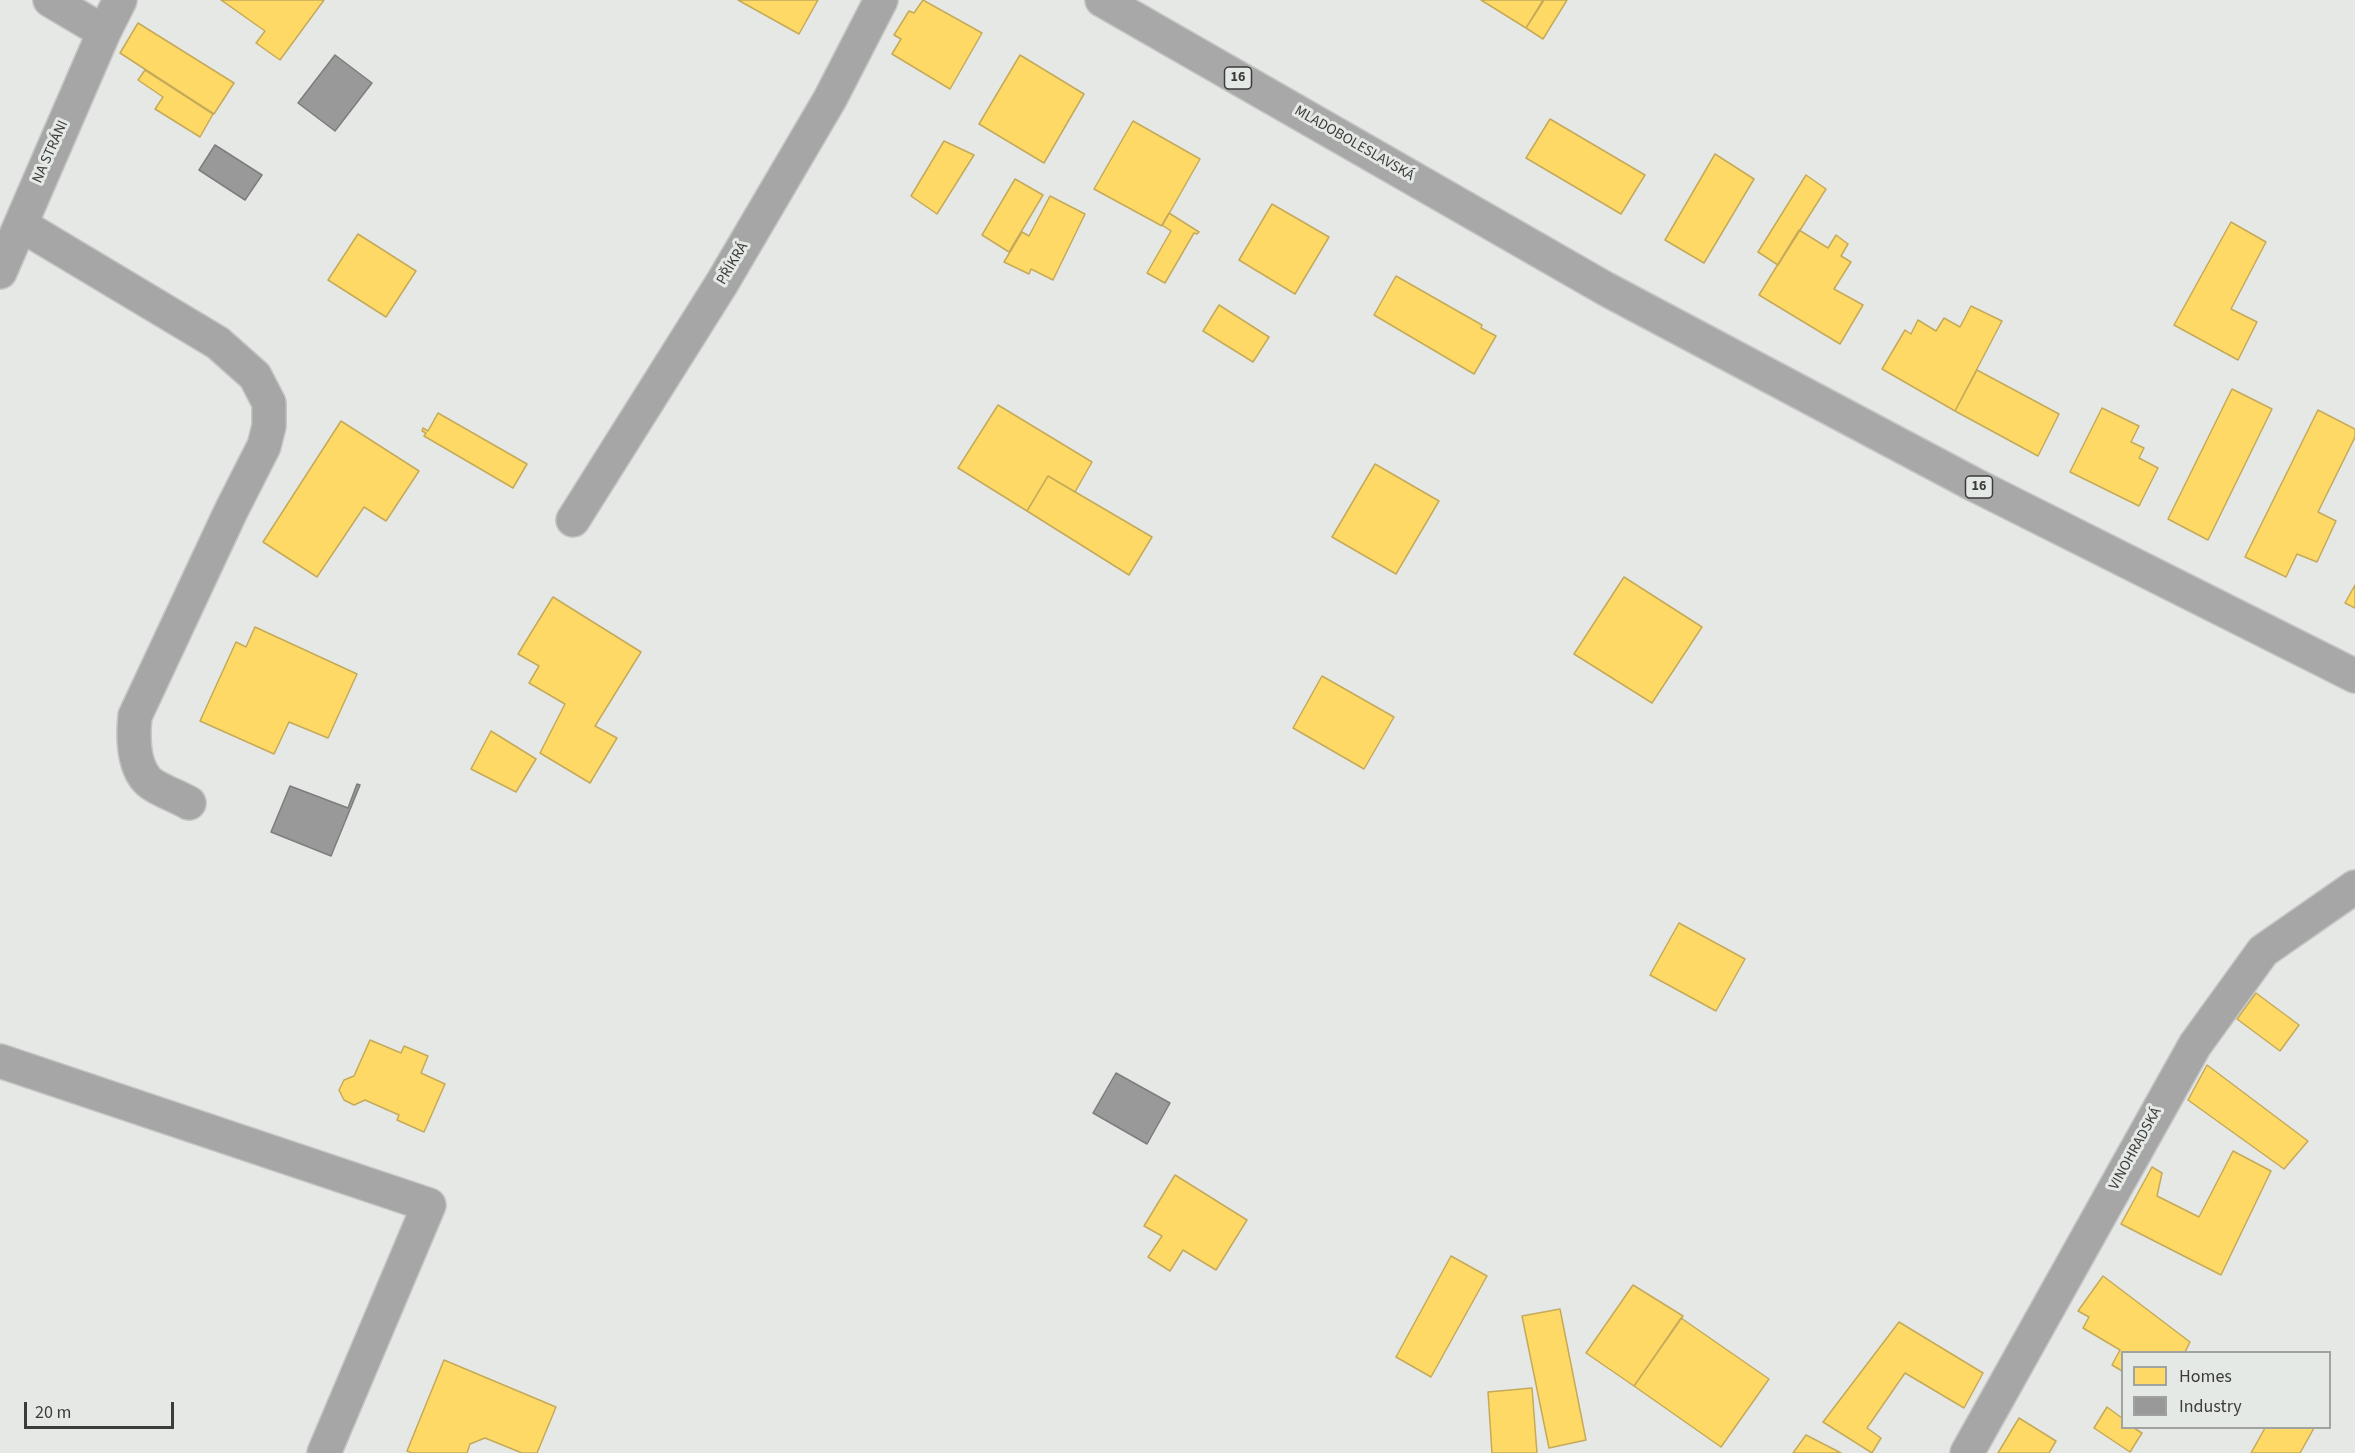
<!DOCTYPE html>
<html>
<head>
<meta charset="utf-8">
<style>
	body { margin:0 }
	#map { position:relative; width:2355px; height:1453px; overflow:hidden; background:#e6e8e6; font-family:"Source Sans 3",sans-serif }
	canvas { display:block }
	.legend { position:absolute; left:2121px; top:1351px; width:210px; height:78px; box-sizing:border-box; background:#e5e9e5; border:2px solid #a1a3a1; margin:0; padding:8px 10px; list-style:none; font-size:18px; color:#3a3b3a }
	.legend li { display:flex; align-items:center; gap:12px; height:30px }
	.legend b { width:30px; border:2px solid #a1a3a1 }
	.scale { position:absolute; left:24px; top:1402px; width:150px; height:27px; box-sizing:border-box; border:3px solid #3a3b3a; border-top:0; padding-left:8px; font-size:18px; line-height:21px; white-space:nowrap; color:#3a3b3a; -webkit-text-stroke:4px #e5e9e5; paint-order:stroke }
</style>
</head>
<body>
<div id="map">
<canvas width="2355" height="1453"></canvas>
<ul class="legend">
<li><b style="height:16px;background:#ffd966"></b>Homes</li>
<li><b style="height:16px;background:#999"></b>Industry</li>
</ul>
<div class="scale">20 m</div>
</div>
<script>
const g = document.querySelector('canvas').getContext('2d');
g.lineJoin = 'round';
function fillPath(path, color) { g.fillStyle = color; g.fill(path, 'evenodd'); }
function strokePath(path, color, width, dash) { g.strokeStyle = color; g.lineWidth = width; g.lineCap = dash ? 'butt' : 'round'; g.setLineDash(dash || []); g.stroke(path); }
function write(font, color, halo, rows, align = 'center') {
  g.font = font + ' "Source Sans 3",sans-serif'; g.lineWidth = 6; g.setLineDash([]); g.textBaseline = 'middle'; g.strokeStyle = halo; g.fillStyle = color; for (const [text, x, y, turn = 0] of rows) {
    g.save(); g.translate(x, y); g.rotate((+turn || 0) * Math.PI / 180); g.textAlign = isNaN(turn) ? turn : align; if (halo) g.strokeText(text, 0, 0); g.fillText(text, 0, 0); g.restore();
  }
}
const homes = new Path2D(`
	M221,0h103l-44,60 -24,-17 9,-12z
	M738,0h80l-19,34z
	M923,0l59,33 -32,56 -58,-35 9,-15 -7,-4 15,-24 5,2z
	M1481,0h62l-17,28z
	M1544,0h23l-24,39 -17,-11z
	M138,23l96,60 -20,31 -94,-61z
	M1020,55l64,39 -40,69 -65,-39z
	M145,70l68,44 -13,23 -45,-28 8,-12 -25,-17z
	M1550,119l95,56 -24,39 -95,-56z
	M1133,121l67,38 -38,67 -68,-37z
	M944,141l30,14 -37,59 -26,-18z
	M1715,154l39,25 -50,84 -39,-23z
	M1806,175l20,14 -48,76 -20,-13z
	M1015,179l28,16 -34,57 -27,-17z
	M1050,196l35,18 -32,66 -22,-11 -2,5 -25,-12 18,-30 7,4z
	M1272,204l57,33 -34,57 -56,-34z
	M1169,213l30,19 -2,2 -3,-1 -29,50 -18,-10 24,-42 -9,-6z
	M2231,222l35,20 -35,67 26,13 -19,38 -64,-35z
	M1799,230l29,18 8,-13 12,9 -7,12 10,6 -17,27 29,16 -23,39 -81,-49z
	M358,234l58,37 -30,46 -58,-37z
	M1396,276l86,49 -1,3 15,8 -22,38 -100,-59z
	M1219,305l50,32 -16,25 -50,-31z
	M1971,306l31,15 -47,90 -73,-42 23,-39 6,4 7,-14 18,11 8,-13 16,9z
	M1977,370l82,44 -21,42 -83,-45z
	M2232,389l40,20 -64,131 -40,-21z
	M998,405l94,57 -17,30 -27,-16 -21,35 -69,-43z
	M2102,408l37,18 -8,16 13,6 -5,10 19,10 -19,38 -69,-34z
	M2318,410l37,19v8l-37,75 18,9 -19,41 -20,-8 -11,23 -41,-20z
	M438,413l89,51 -14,24 -89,-52 2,-3 -4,-2 1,-3 5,3z
	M341,421l78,50 -33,50 -22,-14 -47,70 -54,-35z
	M1375,464l64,37 -43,73 -64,-37z
	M1048,476l104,61 -23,38 -102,-64z
	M1624,577l78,50 -50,76 -78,-49z
	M2355,585v23l-10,-5z
	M553,597l88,55 -46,74 22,12 -27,45 -50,-30 25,-49 -36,-21 10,-17 -21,-12z
	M255,627l102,47 -29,64 -39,-16 -15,32 -74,-33 36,-79 10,5z
	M1322,676l72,41 -30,52 -71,-41z
	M491,731l45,28 -20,33 -45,-23z
	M1679,923l66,36 -29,52 -66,-36z
	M2256,993l43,32 -19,26 -43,-32z
	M370,1040l31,13 3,-7 24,10 -7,17 24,11 -21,48 -27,-12 2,-5 -34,-15 -11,5 -10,-5 -5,-10 5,-10 10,-4z
	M2207,1065l101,76 -24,28 -96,-69z
	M2233,1151l38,20 -50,104 -100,-51 31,-57 10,6 -5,23 42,21z
	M1175,1175l72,45 -31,50 -33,-20 -13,21 -22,-14 14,-21 -18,-10z
	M1451,1256l36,20 -56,101 -35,-20z
	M2103,1276l87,66 -5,10h-63v19l-10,-6 8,-15 -37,-22 6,-11 -11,-6z
	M1633,1285l50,31 -49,70 -48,-33z
	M1560,1309l26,131 -37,8 -27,-132z
	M1681,1318l88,61 -48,68 -87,-61z
	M1899,1322l84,51 -19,35 -59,-35 -38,55 14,10 -9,15 -49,-31z
	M444,1360l112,47 -19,46h-15l-37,-15 -15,6 -3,9h-55l-5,-2z
	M1532,1388l5,65h-45l-4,-61z
	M2107,1407l15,11v10h12l8,5 -12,19 -36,-24z
	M2019,1418l37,23 -7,12h-51z
	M2265,1428h49l-14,25h-49z
	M1806,1435l35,18h-48z`);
fillPath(homes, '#ffd966');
strokePath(homes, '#c4aa59', 1.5);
const industry = new Path2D(`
	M335,55l37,28 -37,48 -37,-28z
	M215,145l47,30 -17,25 -46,-30z
	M357,784l3,1 -29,71 -60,-24 19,-46 58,22z
	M1116,1073l54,30 -23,41 -54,-31z`);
fillPath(industry, '#999');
strokePath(industry, '#7c7d7c', 1.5);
const minor = new Path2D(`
	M50,0l54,32 16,-32
	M21,225l197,118 37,33 14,27v23l-5,20 -33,65 -96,205c-2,20 -2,48 12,64 7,8 32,17 42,23
	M0,272l104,-240
	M573,520l149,-237 108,-184 51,-99
	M0,1061l429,144 -105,248
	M1967,1453l228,-408 68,-94 92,-64`);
const major = new Path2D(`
	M1102,0l504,289 367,195 382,192`);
strokePath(minor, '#c4c5c4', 36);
strokePath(major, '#c4c5c4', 36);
strokePath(minor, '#a5a6a5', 33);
strokePath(major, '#a7a8a7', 33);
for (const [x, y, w] of [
	[1238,78,27],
	[1979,487,27]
]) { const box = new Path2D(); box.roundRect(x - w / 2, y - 11, w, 22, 4.5); g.fillStyle = '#e5e9e5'; g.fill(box); strokePath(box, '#3a3b3a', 1.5); }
write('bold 14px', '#3a3b3a', null, [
	["16",1238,78],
	["16",1979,487]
]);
write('15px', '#3a3b3a', '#e5e9e5', [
	["MLADOBOLESLAVSKÁ",1354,144,30],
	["NA STRÁNI",51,152,-66],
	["PŘÍKRÁ",733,264,-59],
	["VINOHRADSKÁ",2136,1149,-61]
]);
</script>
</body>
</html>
